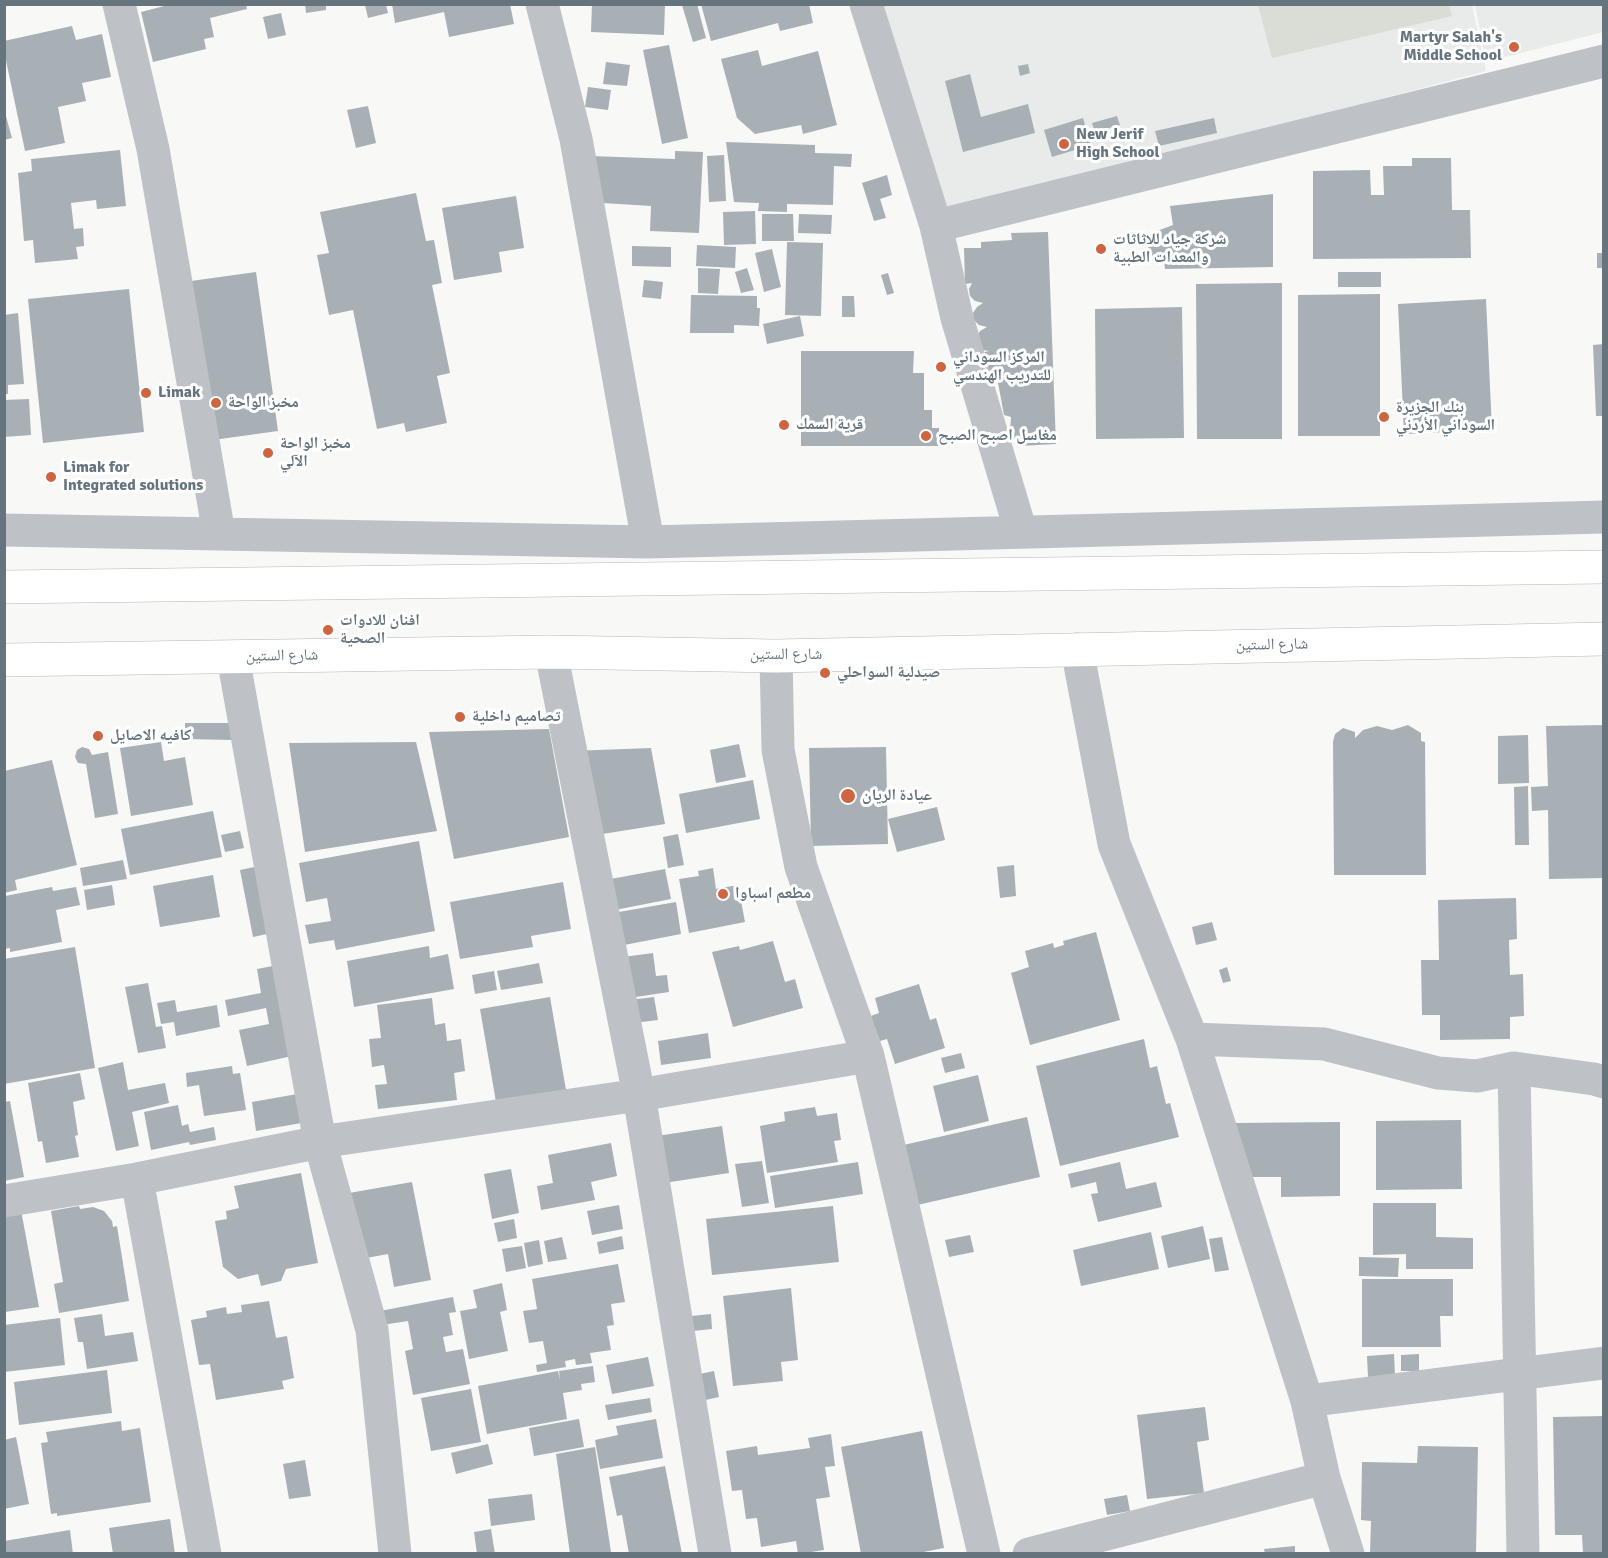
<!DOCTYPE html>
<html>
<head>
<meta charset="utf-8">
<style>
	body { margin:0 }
	#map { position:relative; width:1608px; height:1558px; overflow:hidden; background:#f8f9f7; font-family:Signika,sans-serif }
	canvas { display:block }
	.frame { position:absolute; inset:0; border:6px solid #66747e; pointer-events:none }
</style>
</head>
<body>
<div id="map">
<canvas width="1608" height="1558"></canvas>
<div class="frame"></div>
</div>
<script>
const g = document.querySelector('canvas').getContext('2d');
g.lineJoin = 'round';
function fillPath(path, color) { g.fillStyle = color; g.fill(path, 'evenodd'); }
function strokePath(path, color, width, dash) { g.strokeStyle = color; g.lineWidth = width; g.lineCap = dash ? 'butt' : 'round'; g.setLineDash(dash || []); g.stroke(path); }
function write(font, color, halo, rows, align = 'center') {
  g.font = font + ' Signika,"Noto Naskh Arabic",sans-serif'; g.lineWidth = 6; g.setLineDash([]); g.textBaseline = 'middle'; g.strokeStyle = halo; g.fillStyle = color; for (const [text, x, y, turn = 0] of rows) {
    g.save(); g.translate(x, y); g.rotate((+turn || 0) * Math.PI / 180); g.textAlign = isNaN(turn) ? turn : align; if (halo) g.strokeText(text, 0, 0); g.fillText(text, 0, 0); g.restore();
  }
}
fillPath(new Path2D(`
	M872,5h600l14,66 -547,145z
	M1475,5h128v27l-117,30z`), '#e9eaea');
fillPath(new Path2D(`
	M1258,5h191l3,11 -180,42z`), '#d9ddd6');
fillPath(new Path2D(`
	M172,4h74l1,5 -37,9 4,19 -10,2 2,10 -53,13 -12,-50z
	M305,4h21v6l-20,3z
	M392,4h118l4,20 -65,13 -5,-25 -49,11z
	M592,4h73l-1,31 -73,-3z
	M684,4h13l9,34 -13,4 -11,-37z
	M701,4h108l4,19 -33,8 -2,-8 -67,18z
	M365,5h21l2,8 -20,5z
	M281,13l5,22 -18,4 -5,-22z
	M72,26l4,14 26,-6 9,43 -29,6 4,18 -28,6 7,36 -40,8 -21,-100v-10z
	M669,45l19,93 -26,6 -19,-94z
	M758,50l4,16 56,-15 19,74 -34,9 -2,-9 -46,9 -18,-16 -16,-59z
	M606,62l24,3 -3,21 -24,-2z
	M1028,64l2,9 -10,3 -2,-10z
	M970,74l11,43 47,-13 7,29 -72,19 -18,-71z
	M588,87l23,3 -3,20 -23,-3z
	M368,106l8,37 -20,5 -9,-38z
	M4,109l8,29 -8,2z
	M1117,116l3,9 -25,7 -3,-9z
	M1083,118l8,27 -39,12 -8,-27z
	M1214,118l3,15 -58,13 -4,-15z
	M726,142l89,3v8l37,1 -1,13 -17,-1 -1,39 -46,-1v8l-29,-1 1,-8 -25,-1z
	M120,150l6,56 -29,3 -1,-9 -25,3 3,26 9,-1 1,18 -8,1 2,12 -43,4 -2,-23 -9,1 -6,-68 14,-2 -1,-12z
	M675,151l28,1 -4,81 -49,-2 1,-25 -49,-3 -12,-47 85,3z
	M724,155l2,46 -17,1 -2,-46z
	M1412,158h39l1,52h18l1,48 -158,1v-88l57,-1 1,25h13l-1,-29h29z
	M887,175l5,20 -12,4 6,19 -12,3 -12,-38z
	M416,193l10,48 8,-1 8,43 -10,2 18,88 -13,3 10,47 -41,9 -2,-9 -27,6 -24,-119 -24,5 -12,-60 12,-2 -9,-41z
	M1273,194v73l-108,2 -1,-8 -8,-1 -5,-6 -3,-7 2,-8 7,-8 16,-6 -3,-19z
	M516,196l8,52 -25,4 3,20 -48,8 -12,-72z
	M755,211l1,33 -32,1 -1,-33z
	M762,214h31l1,27h-32z
	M799,214l33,1 -1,19 -33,-1z
	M1048,232l8,212 -37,2 -9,-14 1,-15 -7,-2 -8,-43 -7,-1 -7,-12 3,-7 4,-1 -6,-1 -6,-13 3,-6 7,-4 -8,-2 -5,-5 -1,-7 4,-6 6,-4 -8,-2 -5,-5 -1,-7 3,-6 -7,1 -1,-36h17v-6l31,-2 -1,-7z
	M787,242l36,1 -2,73 -36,-1z
	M697,245l39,2 -1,21 -39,-2z
	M632,246l39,1v20l-39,-1z
	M772,249l9,38 -17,5 -9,-39z
	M1597,253h7v15h-7z
	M698,268l22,1 -2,25 -20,-1z
	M747,268l7,22 -13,3 -6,-21z
	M256,272l22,159 -65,9 -22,-159z
	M1338,272h43v15h-43z
	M888,273l6,20 -7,2 -6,-20z
	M644,280l19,2 -2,17 -19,-2z
	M1282,283v156h-85l-1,-155z
	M129,289l15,143 -101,11 -15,-144z
	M1380,294v142h-82v-141z
	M691,295l66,1v12h3l-1,18 -25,-1v8h-44z
	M842,296h12l1,21h-13z
	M1486,299l6,131 -88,4 -6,-130z
	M1182,307l2,131 -88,1 -1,-130z
	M18,313l6,71 -16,1v9h-4v-79z
	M800,316l4,20 -37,8 -4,-20z
	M1604,344v72h-8l-3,-71z
	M801,351h113l-1,22h11v37h8v18h7v18h-138z
	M29,399l2,36 -27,2v-37z
	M185,723h47v17l-47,-1z
	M1408,725l13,8v8l4,1 1,133h-92l-1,-133 2,-8 8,-6 12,4v6l8,-8 14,-4 15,4z
	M1604,725v153l-55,1 -1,-69 -16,1 -1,-24 17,-1 -2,-60z
	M549,729l20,108 -115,22 -25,-127z
	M1528,735l1,48 -31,1v-48z
	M161,742l3,19 21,-4 8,48 -62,11 -11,-68z
	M416,742l21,89 -132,21 -16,-109z
	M739,744l7,33 -30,6 -6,-33z
	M82,747l7,2 3,6 16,-3 10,62 -23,4 -9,-54 -8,-1 -3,-6 2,-7z
	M886,747l2,97 -77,2 -2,-98z
	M651,748l14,76 -75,12 -19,-85z
	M52,760l25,105 -62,15 2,10 -13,3v-122z
	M753,780l7,39 -74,14 -7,-39z
	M1528,786l1,59h-14l-1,-58z
	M937,807l8,33 -48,12 -9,-33z
	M213,811l9,46 -92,18 -9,-46z
	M240,831l4,17 -19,4 -4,-17z
	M678,834l6,31 -16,3 -5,-31z
	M419,841l16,90 -99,19 -2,-10 -25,4 -4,-19 26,-4 -4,-23 -21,4 -7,-39z
	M123,860l4,19 -44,7 -3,-18z
	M1014,865l2,31 -16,2 -3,-31z
	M259,866l13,67 -19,4 -13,-67z
	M713,868l3,21 22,-4 7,37 -56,11 -10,-54 20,-3 -1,-5z
	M665,869l6,30 -61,12 -5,-31z
	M213,875l7,42 -60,10 -7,-41z
	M563,882l8,47 -40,7 2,11 -73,12 -10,-57z
	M112,885l3,20 -28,5 -3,-20z
	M52,887l1,4 23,-4 4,18 -24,5 6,32 -52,10v-4l-6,1 1,-53z
	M1516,898l1,41 -8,1 1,35 13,-1 1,42 -14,1v22l-70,1v-25h-18l-1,-55h18l-1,-60z
	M676,902l5,32 -62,12 -6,-33z
	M1212,922l5,18 -21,5 -4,-18z
	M1096,932l24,88 -90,25 -19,-72 18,-6 -4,-16 28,-8 1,5 10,-3 -1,-4z
	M773,941l12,41 10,-3 8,29 -70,19 -21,-75 27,-6 1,4z
	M429,946l1,12 18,-4 6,35 -100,18 -7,-46z
	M75,947l20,121 -91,16v-125z
	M653,953l3,23 11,-1 2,17 -40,6 -6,-41z
	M539,963l4,20 -42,7 -4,-19z
	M278,965l14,91 -45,10 -8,-36 30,-6 -3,-16 -38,8 -3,-16 36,-7 -4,-24z
	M1227,967l4,14 -8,2 -4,-13z
	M494,971l3,19 -22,4 -3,-19z
	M148,983l8,44 6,-1 4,22 -28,5 -13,-66z
	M919,984l11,36 6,-2 9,30 -50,16 -8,-25 -14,4 -8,-25 14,-5 -4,-15z
	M550,997l16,93 -70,12 -16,-93z
	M654,997l4,23 -25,3 -3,-23z
	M432,998l3,27 10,-2 2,18 14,-2 4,32 -11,2 3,27 -79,9 -3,-24 12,-1 -3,-19 -12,2 -3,-28 12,-1 -4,-33z
	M175,1000l2,12 40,-7 3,22 -44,9 -2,-14 -13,2 -4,-21z
	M708,1033l3,25 -50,7 -3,-24z
	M1144,1039l6,29 7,-2 9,38 4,-1 9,34 -119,29 -24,-100z
	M961,1053l4,15 -20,5 -4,-15z
	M123,1062l5,28 37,-7 4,20 -37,9 7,34 -23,5 -18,-83z
	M232,1066l1,8 7,-1 6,37 -42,6 -5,-31 -12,2 -1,-14z
	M80,1073l5,26 -12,3 5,33 -3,1 4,21 -33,6 -4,-22 -4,1 -10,-59z
	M978,1075l11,46 -45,11 -11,-46z
	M303,1093l4,29 -51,9 -4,-29z
	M10,1101l14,76 -20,4v-79z
	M178,1105l4,21 6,-2 2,8 24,-5 2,13 -26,5 -1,-3 -38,8 -7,-38z
	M815,1107l2,9 20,-3 4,27 -7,1 4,21 -71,11 -7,-47 25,-5 -1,-9z
	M1027,1117l13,60 -127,29 -14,-60z
	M1461,1120l1,69 -86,1v-69z
	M1340,1122v74l-59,1v-20h-30l-19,-54z
	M722,1126l7,47 -65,10 -7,-47z
	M611,1143l6,33 -26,6 4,18 -54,10 -4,-24 16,-3 -5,-28z
	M762,1161l7,42 -27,4 -7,-43z
	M858,1162l5,32 -88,14 -5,-32z
	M1120,1162l6,27 30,-7 6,25 -64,15 -7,-28 7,-1 -2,-11 -25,6 -3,-14z
	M511,1169l8,44 -27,6 -8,-45z
	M301,1173l17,90 -32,6 -5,12 -20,5 -3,-12 -20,5 -15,-12 -8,-46 12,-2 -1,-8 13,-3 -5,-22z
	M412,1182l19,98 -37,7 -6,-33 -27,5 -12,-66z
	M1373,1203h63v34l37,1v31h-67v-15l-33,1z
	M619,1205l4,24 -31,6 -5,-24z
	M79,1206l1,3 13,-2 11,4 8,10 1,6 4,-1 12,75 -70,12 -5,-29 9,-2 -12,-71z
	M833,1206l6,56 -127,13 -6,-56z
	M21,1210l18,97 -34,5 -1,-99z
	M514,1219l3,19 -19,4 -4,-19z
	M1203,1226l7,33 -42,9 -7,-32z
	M1151,1232l8,37 -78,17 -8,-36z
	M970,1235l4,17 -25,5 -4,-17z
	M622,1236l2,13 -25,5 -2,-12z
	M562,1237l5,22 -19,3 -4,-21z
	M1222,1237l7,33 -14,2 -6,-33z
	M539,1240l4,24 -15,3 -4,-24z
	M522,1246l4,22 -20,4 -4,-23z
	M1359,1257l40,1 -1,19 -39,-1z
	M618,1264l7,38 -14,2 3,21 -7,1 4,24 -21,3 2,10 -16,2 -1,-6 -10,2 1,6 -29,5 -1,-7 11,-2 -4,-22 -14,2 -6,-32 14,-2 -5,-30z
	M1362,1279h91v37h-13l1,31h-79z
	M502,1283l5,27 -7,2 8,39 -39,8 -9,-48 17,-3 -4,-18z
	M791,1288l7,72 -17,2 2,19 -50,5 -10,-90z
	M453,1297l3,15 -7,1 4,22 -10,2 3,15 17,-3 7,35 -57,11 -8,-44 8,-2 -5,-28 -26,4 -2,-14z
	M269,1301l7,37 11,-2 7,42 -12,3 2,8 -68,11 -6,-36 -11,1 -8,-45 16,-3 -1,-6 20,-4 1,7 15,-2 -1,-7z
	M102,1314l3,22 28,-4 5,29 -51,8 -4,-27h-5l-4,-24z
	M711,1314l1,15 -19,2 -2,-15z
	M60,1318l5,47 -61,7v-47z
	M1394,1354l1,22 -27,1 -1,-21z
	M1419,1354v17h-18v-16z
	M648,1357l6,29 -42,8 -6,-29z
	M593,1366l2,16 -14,2 1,6 -19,3 4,26 -80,15 -9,-48 80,-15 2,9 -1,-9z
	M107,1370l5,43 -93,12 -5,-43z
	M714,1371l5,26 -18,4 -6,-26z
	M471,1389l10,53 -50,9 -10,-53z
	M650,1398l2,14 -44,8 -3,-15z
	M1205,1407l4,33 -12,2 7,51 -57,6 -10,-84z
	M1604,1416v138l-21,-1 -1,-18h-27l-2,-118z
	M579,1419l5,28 -50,9 -5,-28z
	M656,1419l7,39 -63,11 -5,-29 23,-5 -2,-9z
	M121,1421l1,10 18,-3 11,74 -94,14v-3l-6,1 -10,-71 7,-1 -2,-10z
	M922,1431l22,117 -31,6h-52l-20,-107z
	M831,1434l4,32 -10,1 5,30 -14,2 8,51 -26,4 -2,-13 -35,6 -4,-29 -11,1 -4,-29 -10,1 -6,-40 31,-5 1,9 52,-7 -2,-10z
	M16,1437l13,67 -25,5v-69z
	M488,1444l5,20 -37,10 -5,-21z
	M1418,1446l60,1 -2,107h-106l1,-33 -10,-1 1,-58 55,1z
	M595,1447l16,105 -41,2 -14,-100z
	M305,1460l6,36 -22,3 -6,-35z
	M665,1466l17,88h-53l-7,-39 -5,1 -8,-39z
	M532,1494l3,26 -44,6 -3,-27z
	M1127,1495l3,16 -23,4 -3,-16z
	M170,1519l5,35h-62l-4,-26z
	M491,1529l4,25h-18l-3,-22z
	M70,1530l3,24h-69v-13z
	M1295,1546v8h-30l-1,-5z`), '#a8afb5');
const major = new Path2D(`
	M4,587l1600,-20
	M4,660l547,-8 225,4 828,-17`);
strokePath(major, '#b2b7ba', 34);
strokePath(new Path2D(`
	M119,4l34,145 66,385
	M542,4l34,135 72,403
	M866,4l70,222 21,92 64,214
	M936,226l668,-165
	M4,530l644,12 956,-25
	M1077,649l37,195 78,195 115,362 17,77 24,76
	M551,652l88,443 76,459
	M776,656l2,94 23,117 67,189 116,498
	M233,657l87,485 52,188 23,224
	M1192,1039l132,5 114,29 39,3 37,-8 80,11 10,3
	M1514,1068l9,486
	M137,1179l68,375
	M4,1201l133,-22 183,-37 319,-47 229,-39
	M1307,1401l297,-38
	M1029,1554l295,-76`), '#bec2c6', 33);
strokePath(major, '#fff', 33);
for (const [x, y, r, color] of [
	[1514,47,6,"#cf6440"],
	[1064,144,6,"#cf6440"],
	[1101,249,6,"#cf6440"],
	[941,367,6,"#cf6440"],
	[146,393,6,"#cf6440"],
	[216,403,6,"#cf6440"],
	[1384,417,6,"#cf6440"],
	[784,425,6,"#cf6440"],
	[926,436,6,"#cf6440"],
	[268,453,6,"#cf6440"],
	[51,477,6,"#cf6440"],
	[328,630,6,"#cf6440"],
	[825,673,6,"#cf6440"],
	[460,717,6,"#cf6440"],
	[98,736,6,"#cf6440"],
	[848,796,8,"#cf6440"],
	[723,894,6,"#cf6440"]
]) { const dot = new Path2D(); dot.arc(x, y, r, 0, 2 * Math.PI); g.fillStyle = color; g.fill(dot); strokePath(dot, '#fff', 2); }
write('bold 16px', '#66747e', '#fff', [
	["Martyr Salah's",1502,38,"right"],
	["Middle School",1502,56,"right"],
	["New Jerif",1076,135],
	["High School",1076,153],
	["شركة جياد للاثاثات",1113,240],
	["والمعدات الطبية",1113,258],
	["المركز السوداني",953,358],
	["للتدريب الهندسي",953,376],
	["Limak",158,393],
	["مخبز الواحة",228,403],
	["بنك الجزيرة",1396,408],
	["السوداني الأردني",1396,426],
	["قرية السمك",796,425],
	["مغاسل اصبح الصبح",938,436],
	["مخبز الواحة",280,444],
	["الآلي",280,462],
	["Limak for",63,468],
	["Integrated solutions",63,486],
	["افنان للادوات",340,621],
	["الصحية",340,639],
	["صيدلية السواحلي",837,673],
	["تصاميم داخلية",472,717],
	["كافيه الاصايل",110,736],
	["عيادة الريان",862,796],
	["مطعم اسباوا",735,894]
], 'left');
write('16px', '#66747e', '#fff', [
	["شارع الستين",1272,645,-1],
	["شارع الستين",786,655],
	["شارع الستين",282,656,-1]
]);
</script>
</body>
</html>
